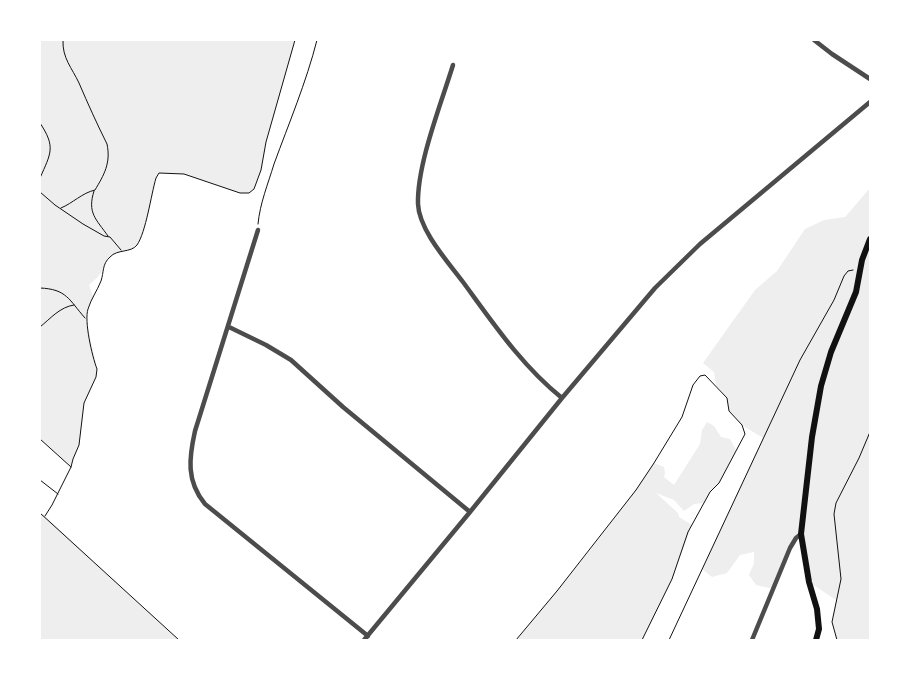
<!DOCTYPE html>
<html>
<head>
<meta charset="utf-8">
<style>
	body { margin:0 }
	#map { position:relative; width:910px; height:680px; overflow:hidden; background:#fff; font-family:"Zilla Slab",serif }
	canvas { display:block }
	.frame { position:absolute; inset:0; border:41px solid #fff; pointer-events:none }
</style>
</head>
<body>
<div id="map">
<canvas width="910" height="680"></canvas>
<div class="frame"></div>
</div>
<script>
const g = document.querySelector('canvas').getContext('2d');
g.lineJoin = 'round';
function fillPath(path, color) { g.fillStyle = color; g.fill(path, 'evenodd'); }
function strokePath(path, color, width, dash) { g.strokeStyle = color; g.lineWidth = width; g.lineCap = dash ? 'butt' : 'round'; g.setLineDash(dash || []); g.stroke(path); }
fillPath(new Path2D(`
	M40,40h255l-29,102 -5,28 -7,19 -5,4h-9l-56,-19 -25,-1 -3,5c-4,16 -10,55 -19,67 -6,7 -18,5 -25,10 -6,4 -7,10 -10,16 -2,5 -9,10 -13,14l4,12 -6,12 -1,10 11,50 -1,8 -12,26 -5,42 -6,14 -2,8 -31,-28z
	M870,188v452h-33l-5,-18 4,-22 -27,-18 -8,-48 -5,4 -22,51 -18,-4 -7,-10 5,-12v-11l-14,3 -13,18 -15,4 -10,-8 61,-131 -21,-13 -13,-14 -2,-13 -11,-13 -2,-13 -11,-9 52,-73 22,-19 28,-42 19,-9 21,-3z
	M707,422l7,4 7,11 9,2 6,11 -17,33 -9,9 -6,11 -10,1 -10,7 -10,-11 -18,-7 22,20 1,4 13,8 -20,54 -30,61h-126c48,-57 96,-115 138,-177l10,4 1,6 -1,4 10,8 26,-41 2,-14z
	M40,513l5,3 134,124h-139z`), '#eee');
strokePath(new Path2D(`
	M40,123c16,24 11,30 0,55
	M94,191c-7,22 2,28 14,45
	M40,192l15,13 28,19 21,12 6,1 11,13
	M61,208c12,-5 21,-15 34,-18 9,-15 16,-27 12,-46 -10,-20 -19,-40 -28,-61 -7,-15 -17,-25 -16,-43
	M258,224c2,-21 10,-40 16,-60 15,-41 32,-81 43,-124
	M40,288c27,1 29,12 45,30
	M40,327c11,-9 20,-20 34,-22
	M40,439l31,28
	M40,480l18,14
	M40,513l139,127
	M45,516l7,-11 19,-38 2,-8 6,-14 5,-42 12,-26 1,-8c-5,-13 -13,-48 -9,-60 3,-10 9,-18 13,-28 3,-9 1,-17 9,-24 7,-8 21,-4 27,-12 9,-13 14,-50 19,-67l3,-5 25,1 56,19h9l5,-4 7,-19 5,-28 29,-102
	M516,640l41,-49 79,-101 18,-27 28,-46 11,-32 7,-9 5,-1 22,23 2,13 13,14 3,9 -26,49 -9,9 -22,40 -16,47 -30,61
	M669,640l131,-280 34,-60 10,-24 4,-5 5,-1
	M837,640l-5,-18 9,-43 -7,-65 2,-11 23,-45 11,-26`), '#111', 1);
strokePath(new Path2D(`
	M814,40l18,14 38,25
	M453,65c-12,39 -36,99 -35,139 1,26 30,58 45,78 30,41 59,84 99,116
	M258,230l-63,201c-6,27 -9,50 10,73l163,132
	M229,327l37,18 25,15 52,47 127,105
	M364,640l106,-128 92,-114 93,-110 45,-44 170,-142
	M752,640l38,-92 6,-10 5,-4`), '#4c4c4c', 4.5);
strokePath(new Path2D(`
	M816,640l3,-11 -2,-20 -8,-27 -8,-48 11,-97 9,-51 10,-34 25,-60 6,-32 8,-21`), '#111', 6);
</script>
</body>
</html>
